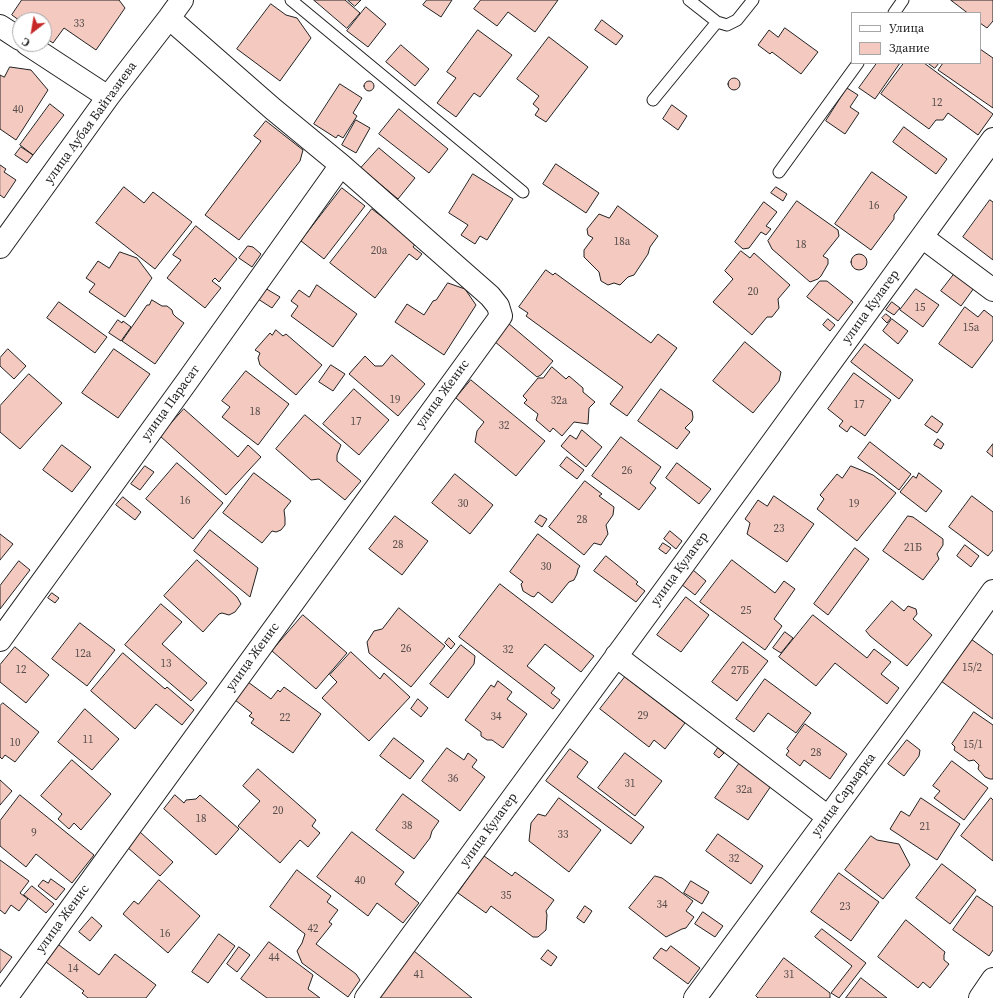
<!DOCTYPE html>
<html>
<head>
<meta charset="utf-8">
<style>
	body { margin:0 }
	#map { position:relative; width:993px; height:998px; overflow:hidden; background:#fff; font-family:"Source Serif 4",serif }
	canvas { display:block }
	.legend { position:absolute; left:851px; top:12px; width:130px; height:52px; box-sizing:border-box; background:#fff; border:1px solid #a7a7a7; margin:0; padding:5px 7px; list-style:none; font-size:12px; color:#222 }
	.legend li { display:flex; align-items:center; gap:8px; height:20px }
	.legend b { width:20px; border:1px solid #a7a7a7 }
	.north { position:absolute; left:12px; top:12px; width:40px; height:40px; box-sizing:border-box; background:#fff; border:1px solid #a7a7a7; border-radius:50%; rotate:211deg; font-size:11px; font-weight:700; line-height:16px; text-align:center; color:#222 }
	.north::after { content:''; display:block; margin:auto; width:14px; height:18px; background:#c62828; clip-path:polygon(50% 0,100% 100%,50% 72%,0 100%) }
</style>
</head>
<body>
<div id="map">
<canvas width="993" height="998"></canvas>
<ul class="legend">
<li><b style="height:5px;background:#fff"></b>Улица</li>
<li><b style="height:11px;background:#f3c9c0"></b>Здание</li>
</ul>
<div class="north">С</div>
</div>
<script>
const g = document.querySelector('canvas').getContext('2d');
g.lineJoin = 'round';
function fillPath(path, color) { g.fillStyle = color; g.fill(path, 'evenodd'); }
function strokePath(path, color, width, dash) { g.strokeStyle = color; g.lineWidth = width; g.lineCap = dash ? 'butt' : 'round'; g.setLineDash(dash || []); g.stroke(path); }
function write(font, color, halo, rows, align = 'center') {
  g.font = font + ' "Source Serif 4",serif'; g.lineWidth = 3; g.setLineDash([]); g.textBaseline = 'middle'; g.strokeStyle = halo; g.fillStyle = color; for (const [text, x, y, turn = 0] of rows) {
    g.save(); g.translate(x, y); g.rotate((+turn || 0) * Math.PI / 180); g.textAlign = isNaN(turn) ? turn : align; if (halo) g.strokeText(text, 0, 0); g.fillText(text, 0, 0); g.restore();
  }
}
const building = new Path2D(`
	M22,0h97l6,8 -29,42 -32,-22 -11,15 -9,-6v-17h-24v1l-8,-6z
	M314,0h31l15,13 -13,15z
	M348,0h13l-6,6z
	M427,0h25l-11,17 -18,-12z
	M481,0h77l-23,32 -27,-20 -11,14 -23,-17z
	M951,0h42v21l-6,7 -7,-5v-10h-12z
	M271,4l15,11 11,3 14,20 -31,43 -43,-32z
	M366,7l20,17 -18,23 -21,-16z
	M602,20l21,16 -7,9 -21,-15z
	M785,28l33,24 -17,22 -29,-22 -2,2 -12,-9 11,-15 9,7z
	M478,30l34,25 -32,42 -6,-4 -18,24 -19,-14 19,-25 -9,-6z
	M549,37l39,30 -42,55 -11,-7 4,-6 -6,-5 6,-8 -22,-17z
	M401,45l28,24 -14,17 -29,-24z
	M980,49l13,9v50l-55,-38 5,-7h37z
	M877,63h23l-25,36 -16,-11z
	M904,63h20l69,51 -15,21 -30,-22 -5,7h-7l-7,9 -48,-35z
	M928,63h11l-4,5z
	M10,67l21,3 17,20 -32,50 -16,-11v-54l4,2z
	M728 84a6 6 0 1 1 12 0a6 6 0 1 1-12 0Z
	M364 86a5 5 0 1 1 10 0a5 5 0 1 1-10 0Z
	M340,84l22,14 -9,15 4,3 -14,22 -5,-3 -2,3 -22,-14z
	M847,88l11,7 -8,12 9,6 -14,21 -19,-13z
	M50,104l14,11 -31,40 -13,-10z
	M672,105l15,11 -9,14 -15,-11z
	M399,109l49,40 -19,24 -50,-39z
	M356,120l14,8 -14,25 -14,-8z
	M266,121l37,29 -3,11 -61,79 -34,-25 56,-74 -7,-5z
	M904,127l43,32 -11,15 -43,-32z
	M21,147l12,8 -6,8 -12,-8z
	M379,148l36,30 -17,21 -37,-31z
	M556,164l43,29 -13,20 -43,-29z
	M0,165l6,4 -2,3 12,8 -12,18 -4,-3z
	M872,172l35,25 -13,18v4l-23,31 -36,-26z
	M473,174l40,25 -26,41 -7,-4 -5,8 -14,-9 7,-10 -19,-12z
	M124,187l20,16 9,-11 39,30 -37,47 -59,-46z
	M776,187l11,7 -4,7 -12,-8z
	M342,188l23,18 -41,53 -23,-18z
	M990,200l3,2v58l-30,-23z
	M797,201l41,29 1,6 -16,20 5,3v5l-7,12 -3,3 -8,3 -38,-33 -4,-8z
	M764,202l13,10 -11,14 5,3 -5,6 -5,-3 -12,16 -6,1 -8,-7z
	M618,206l40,30 -8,11 -2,7 -14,21 -6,2 -8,8 -6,-2 -6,2 -7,-4 -2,-9 -15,-15v-7l9,-12 -5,-3 -1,-6 12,-15 10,4z
	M372,209l44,34 -3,4 9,7 -5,6 -8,-6 -34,44 -45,-35z
	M196,226l41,33 -18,23 -4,-4 -3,3 9,7 -16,20 -38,-30 14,-18 -8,-5z
	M248,246l5,1 8,7 -9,13 -13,-9z
	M741,251l9,7 4,-5 36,32 -12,14 1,9 -7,9h-5l-15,18 -39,-33 20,-23 -8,-8z
	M120,252l17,6 15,20 -27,39 -36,-25 6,-8 -9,-6 12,-17 11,7z
	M851 262a8 8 0 1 1 16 0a8 8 0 1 1-16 0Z
	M546,270l7,5 2,-2 96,70 7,-9 19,14 -50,68 -17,-12 13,-17 -97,-71 2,-3 -9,-6z
	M955,273l19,15 -13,18 -20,-15z
	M820,281h7l26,21 -15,19 -31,-24z
	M448,283l17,6 11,16 -32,50 -49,-33 12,-18 17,11 9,-14 3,-1z
	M317,285l40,29 -24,33 -42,-31 7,-10 -7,-5 8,-11 10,7z
	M265,288l15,9 -8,11 -14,-9z
	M916,289l23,16 -16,22 -23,-17z
	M152,300l10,6h5l5,4 1,4 3,3 8,6 -29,41 -33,-23 25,-36h2z
	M59,302l48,35 -12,16 -48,-35z
	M892,302l8,6 -6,7 -8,-5z
	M965,307l13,10 6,-7 9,7v23l-21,28 -33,-24z
	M886,314l5,4 -4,5 -5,-5z
	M828,319l7,6 -5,6 -7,-6z
	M892,319l16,12 -10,13 -15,-13z
	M118,320l4,3 1,-2 8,6 -10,14 -12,-8z
	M508,323l45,38 -12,14 -4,2 -43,-36z
	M276,330l7,6 3,-2 36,31 -26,30 -36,-30 -2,-7 2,-5 -5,-3 15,-17 2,2z
	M745,342l36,30 -2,9 -26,32 -40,-32z
	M865,344l48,36 -14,19 -48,-37z
	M8,349l18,17 -12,13 -14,-13v-8z
	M114,349l36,25 -32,44 -36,-25z
	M392,355l33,29 -27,32 -49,-42 16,-18 10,10h7z
	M331,365l14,9 -12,17 -14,-9z
	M552,367l14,12 3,-3 14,12v4l12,10 -6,6 -1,16 -14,-2 -12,14 -9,-8 -3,4 -14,-12 2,-6 -14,-11 3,-3 -4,-4 15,-18h5z
	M246,371l43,33 -31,41 -36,-28 8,-10 -8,-6z
	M854,373l37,27 -26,36 -14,-10 -4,6 -8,-6 4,-5 -15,-12z
	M29,374l33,29 -42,46 -20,-17v-26z
	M471,380l74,61 -29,35 -41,-34 2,-11 7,-9 -28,-24z
	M354,389l35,31 -30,35 -36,-31z
	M661,389l31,22 1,6 -1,4 -7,7 5,4 -13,17 -39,-28z
	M184,409l54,48 10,-12 13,12 -35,38 -66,-59z
	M305,415l36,30 -4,10v6l24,20 -16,19 -26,-21 -8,1 -35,-31z
	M932,416l11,8 -6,9 -12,-8z
	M582,430l20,17 -16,20 -25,-21 9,-11 6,4z
	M621,437l40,30 -11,16 6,5 -17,22 -47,-34z
	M938,439l6,5 -3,5 -7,-4z
	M870,442l41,32 -12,16 -41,-32z
	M993,444v13l-6,-5z
	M62,445l29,22 -19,25 -29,-22z
	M567,457l17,13 -7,9 -17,-13z
	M177,463l46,40 -30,36 -47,-40z
	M677,463l34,26 -12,15 -33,-26z
	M145,466l9,6 -14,18 -9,-6z
	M851,466l22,9 23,18 -39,48 -40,-32 7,-10 -4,-4 17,-21 5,4z
	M254,473l37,28 -7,9 1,8v7l-4,5 -5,2 -4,-1 -10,12 -39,-30z
	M919,473l23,18 -16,21 -26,-20 13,-16 3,2z
	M455,474l38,31 -23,29 -38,-31z
	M585,481l17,13 -3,2 15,11 -1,8 -7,10 2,9 -7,11 -7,-2 -10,12 -35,-28z
	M774,496l40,28 -27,38 -40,-28 3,-11 -5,-4 13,-19 9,6z
	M972,496l21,16v38l-5,6 -39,-29z
	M123,497l18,15 -6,8 -19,-15z
	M540,515l7,4 -5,8 -7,-5z
	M395,516l33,25 -26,34 -33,-26z
	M908,516l5,1 30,22v6l-6,9 2,5 -16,21 -40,-29z
	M210,530l48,38 -8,29 -56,-46z
	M670,531l12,10 -6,8 -12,-10z
	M0,534l13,10 -13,16z
	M538,534l42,32 -2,3 -1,5 -3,6 -5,2 -17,21 -14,-11 -4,5 -3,-1 -8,-5 -2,-7 2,-2 -13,-10z
	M663,543l8,5 -5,6 -7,-5z
	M965,545l14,11 -8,11 -14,-11z
	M855,548l14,11 -41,56 -14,-11z
	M606,556l32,26 -2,2 9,7 -9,11 -42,-31z
	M197,560l40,37 4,7 -6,8 -6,3 -7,-2 -3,1 -16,18 -39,-36z
	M732,560l43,33 9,-12 11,8 -21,30 8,7 -17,24 -65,-48z
	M19,561l11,9 -30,39v-23z
	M693,570l13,11 -11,14 -14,-11z
	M500,584l94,72 -13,16 -36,-28 -18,22 28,22 -4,5 9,7 -7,9 -94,-72z
	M52,593l7,5 -4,5 -7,-5z
	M686,597l23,18 -28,37 -24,-17z
	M892,601l12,10 4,-5 8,3 1,5 -4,5 19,16 -25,31 -37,-30 -4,-5z
	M161,604l21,18 -20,22 45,39 -16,18 -66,-56z
	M399,608l46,38 -34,41 -42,-34 -2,-11 7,-11 8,-2z
	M303,615l44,38 -31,36 -44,-38z
	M813,615l54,43 7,-9 17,13 -10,12 18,14 -12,16 -52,-41 -19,23 -37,-29z
	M80,623l35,27 -28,36 -35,-27z
	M785,632l8,6 -12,15 -8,-5z
	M449,638l6,6 -4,5 -6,-6z
	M971,639l22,16v64l-52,-38z
	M743,642l25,19 -31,40 -25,-19z
	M461,645l14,11 -1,8 -26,34 -18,-14z
	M15,647l34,28 -23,28 -26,-21v-17z
	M351,652l29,27 4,-6 26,24 -41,44 -47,-43 15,-16 -7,-7z
	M123,653l42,36 2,-2 27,23 -12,15 -26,-21 -21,25 -44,-38z
	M625,677l60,46 -20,26 -11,-9 -5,7 -49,-38z
	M765,679l46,34 -15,20 -28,-20 -14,19 -18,-13z
	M498,681l14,11 -5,7 20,15 -24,34 -11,-8h-5l-6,-4v-4l-16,-12 26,-35 3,2z
	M248,682l23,17 7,-9 2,2 4,-5 37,27 -28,39 -42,-30 3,-4 -5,-3 3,-3 -17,-13z
	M418,699l10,9 -7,9 -10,-8z
	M3,703l36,29 -24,30 -10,-7 -3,4 -2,-2v-51z
	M85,709l34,30 -27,31 -34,-28z
	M974,712l19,13v54h-3l-5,-2 -7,-8 1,-4 -5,-5 -5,1 -15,-11 1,-3 -3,-3z
	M805,724l42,30 -17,25 -26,-19 -4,6 -14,-11 3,-4 -2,-2z
	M394,738l30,23 -14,18 -30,-23z
	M907,740l13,10 -1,6 -15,20 -16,-12z
	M447,748l17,12 4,-7 9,7 -5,7 13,10 -25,34 -38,-30z
	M718,748l6,5 -5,5 -5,-4z
	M570,749l18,13 -11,15 67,50 -13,17 -85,-63z
	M625,753l37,28 -27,35 -37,-28z
	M72,760l39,34 -30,36 -7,-7 -5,6 -11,-10 4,-5 -21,-18z
	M741,761l32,22 -25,37 -33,-22z
	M952,761l36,27 -24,32 -30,-22 6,-7 -7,-5z
	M258,769l58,51 -4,6 8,7 -12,14 -8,-7 -20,23 -42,-37 22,-25 -17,-15z
	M0,780l12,11 -12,14z
	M403,794l36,27 -7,10 -2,7 -16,21 -38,-29z
	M20,795l74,60 -22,28 -36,-29 -10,13 -26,-21v-25z
	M175,795l9,8 2,-3 10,-1 4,-4 39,34 -23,26 -52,-46z
	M559,798l42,32 -32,42 -40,-31 2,-18 7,-9 7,2z
	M921,798l39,26 -23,36 -47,-31 11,-18 8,5z
	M991,798l2,2v61l-32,-25z
	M140,832l33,30 -13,14 -33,-29z
	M352,832l52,40 -9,12 24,19 -16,20 -26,-20 -9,13 -51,-39z
	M718,834l45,32 -12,18 -45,-33z
	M871,836l6,4 22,4 11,21 -27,34 -38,-29z
	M484,856l28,20 3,-4 39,28 -8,11 1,4 -1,15 -8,7h-5l-42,-31 -5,7 -28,-20z
	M0,860l29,21 -9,12 8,6 -9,12 -8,-6 -6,9 -5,-4z
	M942,864l34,26 -26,34 -34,-26z
	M297,870l34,26 -4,6 11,8 -9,12 3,2 -16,20 40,30 4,6 -12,17 -46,-34 -5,-12 5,-8 3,-9 -35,-27z
	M839,873l40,29 -28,39 -40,-29z
	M655,876l7,2 31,23 -7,10 8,6 -8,11 -4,1 -16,8 -37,-29z
	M51,879l14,10 -9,11 -18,-14 5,-6 5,3z
	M159,880l41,36 -32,37 -45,-39 11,-13 4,3z
	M691,881l18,11 -7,12 -18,-11z
	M32,886l22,18 -8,9 -22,-18z
	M977,896l16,11v43l-4,6 -36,-26z
	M585,906l7,5 -8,12 -7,-5z
	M703,912l20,14 -8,11 -20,-13z
	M92,917l10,9 -12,15 -11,-9z
	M906,920l39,32 -1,3v5l5,4 -19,24 -7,-6 -5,6 -40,-31z
	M822,929l44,34 -27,35 -8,-5 21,-27 -37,-29z
	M219,934l16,12 -27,37 -16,-11z
	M269,942l44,33 -5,14 12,9h-53l-26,-19z
	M59,945l40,30 16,-21 41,31 -10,13h-58l-6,-5 2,-2 -38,-29z
	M671,946l29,22 -12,16 -35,-26 8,-10 5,3z
	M239,947l11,8 -13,17 -10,-8z
	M0,949l12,8 -12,16z
	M548,950l9,7 -6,9 -10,-7z
	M414,951l58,47h-96z
	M784,958l46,35v5h-72l-2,-2z
	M861,978l26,20h-41z`);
fillPath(building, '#f3c9c0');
strokePath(building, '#222', 1);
const service = new Path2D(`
	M291,0l232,192
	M689,0l28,22
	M894,13l9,-13
	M653,100l64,-78 10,3 10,-5 16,-20
	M779,172l79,-109`);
const minor = new Path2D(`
	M0,26l20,13
	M27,44l81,53
	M922,237l71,53
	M0,247l108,-150 61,-79 13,-18
	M0,640l188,-260 153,-215
	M616,656l212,161
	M6,998l495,-682 -3,-10 -8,-10 -149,-131 -68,-56 -104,-91
	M366,998l318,-434 309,-425
	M695,998l232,-315 66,-92
	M980,998l13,-19`);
strokePath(service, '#222', 13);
strokePath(minor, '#222', 24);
strokePath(service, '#fff', 11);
strokePath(minor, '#fff', 22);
write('11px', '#564c4a', null, [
	["33",79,24],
	["12",937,103],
	["40",18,110],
	["16",874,206],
	["18а",622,242],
	["18",801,245],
	["20а",379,251],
	["20",753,292],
	["15",920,308],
	["15а",971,328],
	["19",395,400],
	["32а",559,401],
	["17",859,405],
	["18",255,412],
	["17",356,422],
	["32",504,426],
	["26",627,471],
	["16",185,501],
	["30",463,504],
	["19",854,504],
	["28",582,520],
	["23",779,529],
	["28",398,545],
	["21Б",913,548],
	["30",546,567],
	["25",746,611],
	["26",406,649],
	["32",508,650],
	["12а",83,654],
	["13",166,664],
	["15/2",972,668],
	["12",21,670],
	["27Б",740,671],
	["29",643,716],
	["34",496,717],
	["22",285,718],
	["11",88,740],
	["10",15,743],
	["15/1",973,745],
	["28",816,753],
	["36",453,779],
	["31",630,784],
	["32а",744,790],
	["20",278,811],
	["18",201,819],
	["38",407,826],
	["21",925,827],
	["9",34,833],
	["33",563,835],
	["32",734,859],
	["40",360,881],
	["35",506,896],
	["34",662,905],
	["23",845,907],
	["42",313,929],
	["16",165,934],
	["44",274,958],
	["14",73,969],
	["41",419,975],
	["31",789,975]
]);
write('13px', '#222', '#fff', [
	["улица Аубая Байгазиева",91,123,-54],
	["улица Кулагер",871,307,-54],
	["улица Женис",443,394,-54],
	["улица Парасат",171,403,-54],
	["улица Кулагер",680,569,-54],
	["улица Женис",253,657,-54],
	["улица Сарыарка",844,795,-54],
	["улица Кулагер",489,830,-54],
	["улица Женис",63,919,-54]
]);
</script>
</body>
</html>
